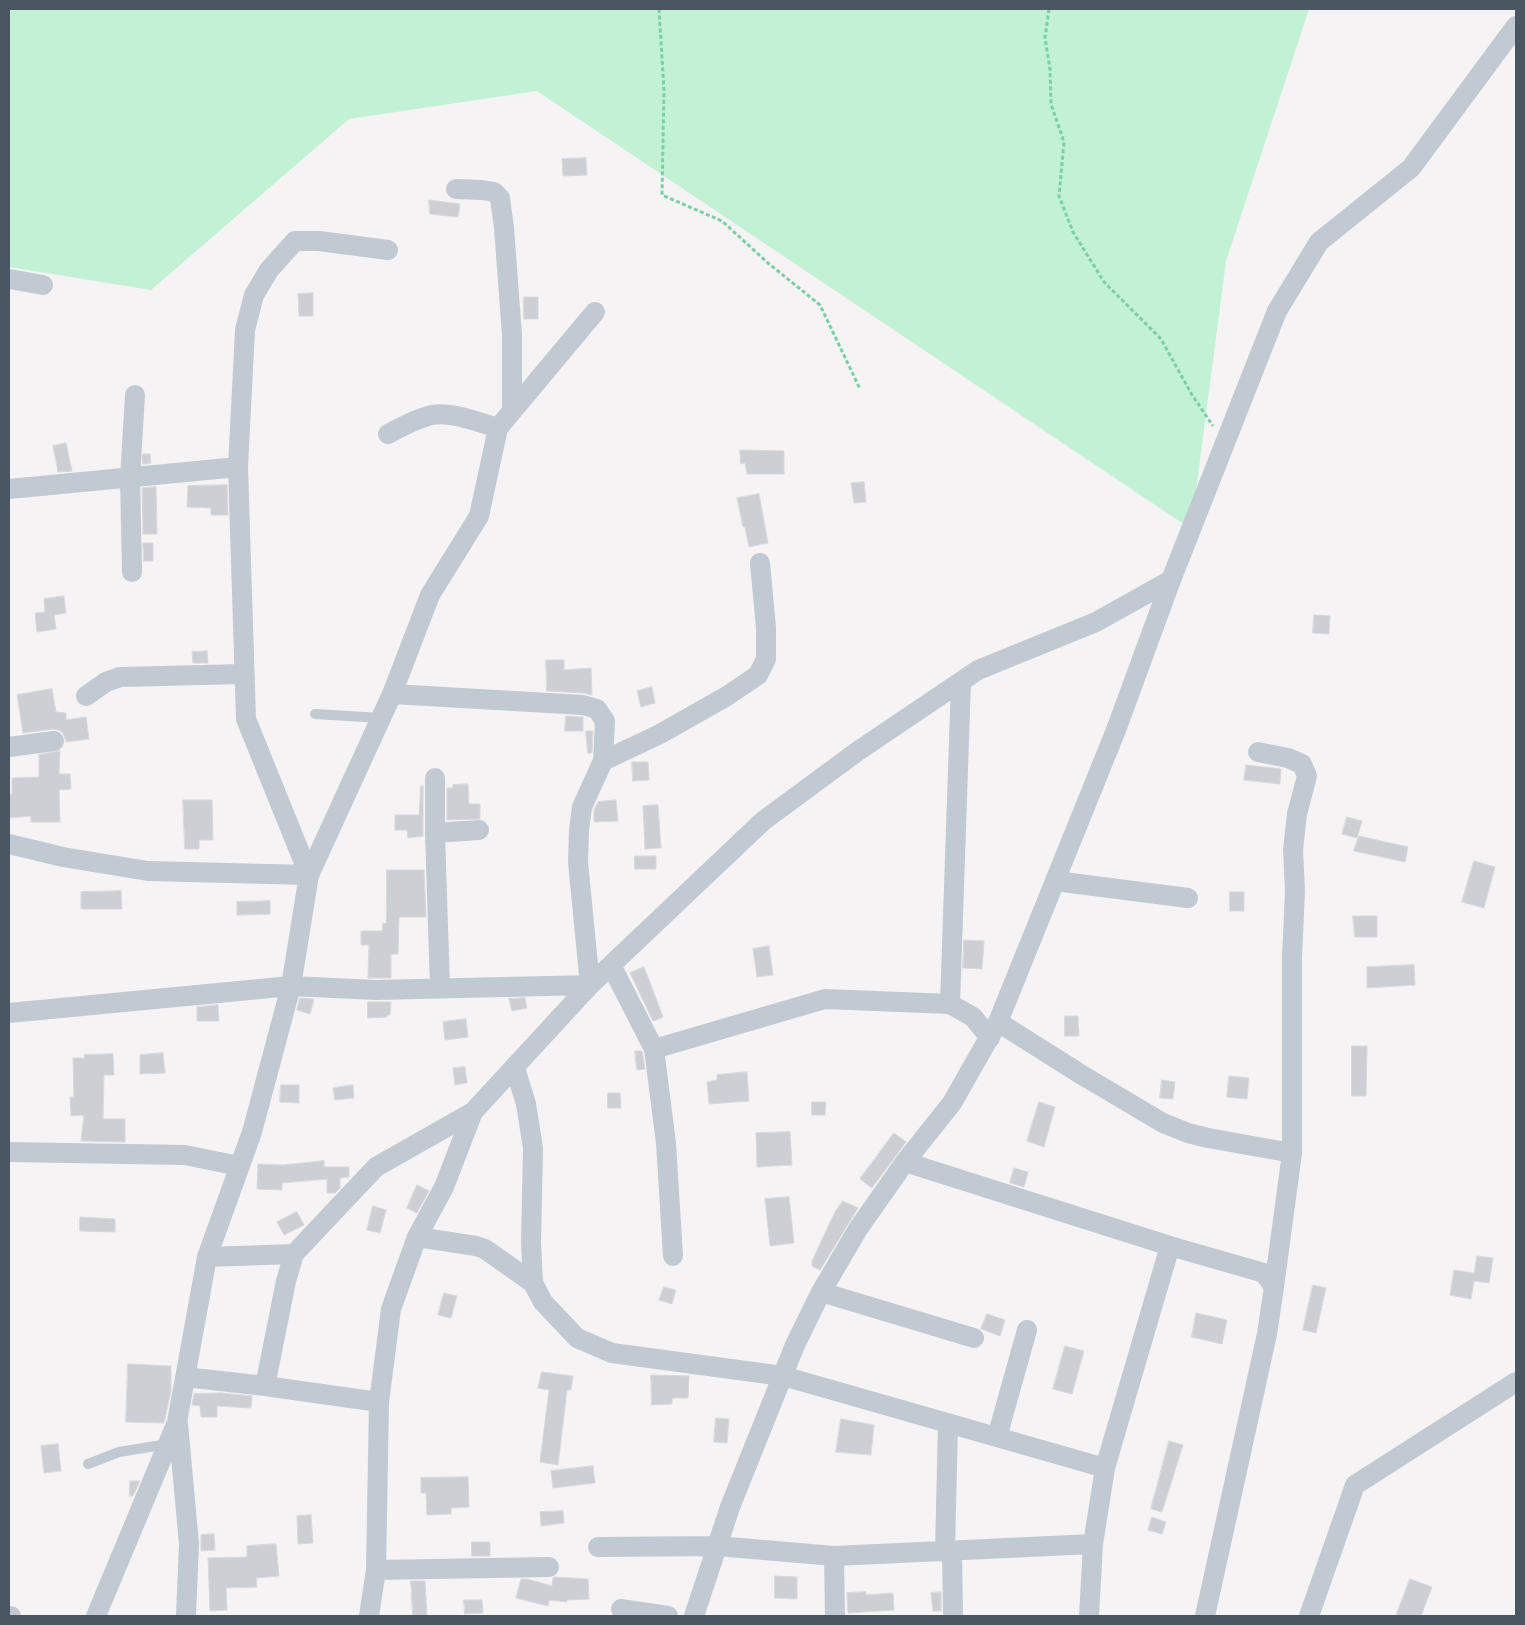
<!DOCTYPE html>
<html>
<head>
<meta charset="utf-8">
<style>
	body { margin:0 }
	#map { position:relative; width:1525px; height:1625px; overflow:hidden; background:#f5f3f3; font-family:Commissioner,sans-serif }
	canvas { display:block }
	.frame { position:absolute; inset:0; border:10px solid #4a5661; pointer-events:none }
</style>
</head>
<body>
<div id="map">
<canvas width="1525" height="1625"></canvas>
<div class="frame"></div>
</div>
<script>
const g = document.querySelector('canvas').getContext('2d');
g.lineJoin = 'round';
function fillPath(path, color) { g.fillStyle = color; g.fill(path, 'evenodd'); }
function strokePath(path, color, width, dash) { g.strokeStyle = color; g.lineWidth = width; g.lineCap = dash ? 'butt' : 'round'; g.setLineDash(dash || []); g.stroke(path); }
fillPath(new Path2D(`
	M9,9h1300l-83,252 -35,268 -654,-438 -188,28 -198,171 -142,-23z`), '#c3f1d5');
const building = new Path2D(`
	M586,158l1,17 -24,1 -1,-17z
	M429,200l31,4 -2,13 -28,-3z
	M313,293v23h-14l-1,-22z
	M524,297h14v22h-14z
	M66,443l6,28 -14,1 -5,-26z
	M740,450l44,1v23h-37l-2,-11 -4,1z
	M143,454h7l1,9 -8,1z
	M864,482l2,20 -12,1 -3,-20z
	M227,485l1,30h-17v-7l-24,-1 1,-21z
	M156,487l1,47h-14l-1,-46z
	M759,494l9,49 -19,4 -4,-20h-2l-6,-29z
	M143,543h10v18h-9z
	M64,596l2,17 -12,2 2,14 -19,3 -2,-19 10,-1 -1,-13z
	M1314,615l16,1 -1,18 -16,-1z
	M207,651l1,12h-15l-1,-11z
	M546,660h18v10l27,-2 1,27 -8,-2 -37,-2z
	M652,687l3,16 -14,4 -4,-16z
	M52,689l4,23 10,1v7l20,-3 3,22 -23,3 -3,-9 -4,-3 -6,-1 -30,4 -6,-38z
	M566,716l17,1v14h-18z
	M586,731h7l-1,22h-4z
	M60,751l-1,23h11l1,15 -12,1 1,32h-29v-6l-22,2v-23l3,-1v-16l27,-1v-22z
	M632,762h16l1,18 -16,1z
	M1246,765l35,4 -1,15 -36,-4z
	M468,784l1,20h11v15l-33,1v-32h6v-3z
	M421,786h2v50l-15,2 -1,-8h-12v-15h24z
	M183,800h29l1,40h-14v9h-14z
	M616,800l2,21 -24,1v-12l4,-8z
	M658,805l3,43 -16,1 -2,-43z
	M1347,817l15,4 -5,17 -15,-4z
	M1359,836l49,11 -3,15 -51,-11z
	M635,856h21v13h-21z
	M1474,861l21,6 -11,41 -22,-6z
	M387,870h37l2,47h-27l-1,37h-7v24h-23l1,-33h-8v-14h21l1,-8 3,1z
	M121,891l1,18h-41v-17z
	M1230,892h14v19h-14z
	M270,901v13l-33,1v-13z
	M1353,916h24v21h-22z
	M964,940l20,1 -2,28 -19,-1z
	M769,946l4,29 -16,2 -4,-28z
	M1414,965l1,20 -48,3v-21z
	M644,967l19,50 -10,4 -23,-48z
	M300,998l14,1 -4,15 -13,-4z
	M525,998l2,10 -15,3 -3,-12z
	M368,1002h23l-1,13h-3v2l-19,1z
	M218,1005l1,16h-22v-14z
	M1065,1016h13l1,20h-14z
	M466,1019l2,18 -23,3 -2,-18z
	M1352,1046h15l-1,50h-14z
	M635,1051h7l3,18 -8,1z
	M163,1053l2,20 -25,1v-19z
	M113,1054l1,21h-10l-1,44h22v23l-44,-1 3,-26 -13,1 -1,-19h4l-1,-39h12l-1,-3z
	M465,1067l2,16 -12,2 -2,-17z
	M747,1072l2,29 -40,3 -2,-22 10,-2v-5z
	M1229,1076l20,2 -2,21 -20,-2z
	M1162,1080l13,2 -2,17 -13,-1z
	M281,1085h18v18l-19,-1z
	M353,1085l1,13 -19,2 -2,-12z
	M608,1093h12l1,15h-13z
	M812,1102h14l-1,13h-13z
	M1039,1102l16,5 -11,40 -17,-6z
	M790,1132l2,33 -35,2 -1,-34z
	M894,1133l12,9 -34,46 -12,-9z
	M324,1161v6h25v10l-9,1v10l-5,5h-8v-14l-45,4v7l-25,-1 1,-25 25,1z
	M1014,1168l14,4 -4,15 -14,-4z
	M417,1185l12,6 -12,22 -10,-5z
	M789,1197l5,46 -24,3 -5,-47z
	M843,1201l15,7 -38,62 -8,-4v-5l23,-49z
	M373,1206l13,4 -6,23 -13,-3z
	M297,1212l7,13 -20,10 -7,-13z
	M80,1217l35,2v13l-35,-1z
	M1477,1256l16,2 -4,25 -15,-2 -3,18 -21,-4 4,-25 20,3z
	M1313,1285l13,3 -10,45 -13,-3z
	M664,1287l12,3 -4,14 -13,-4z
	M444,1293l13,3 -6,22 -13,-3z
	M1196,1313l31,7 -5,24 -30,-7z
	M987,1314l18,6 -5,16 -19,-7z
	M1065,1346l19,5 -12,43 -19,-5z
	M128,1364l43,2v25l-7,32 -38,-1z
	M542,1372l31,4 -2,14h-4l-9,75 -18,-3 9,-72 -11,-2z
	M651,1375l38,1 -1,22h-16v6l-20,1z
	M221,1393l31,3 -1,12 -34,-2v11h-16l-1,-11 -8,-1 2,-11z
	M716,1418l13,1 -2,24 -13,-1z
	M841,1419l33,6 -3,30 -35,-3z
	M1169,1441l14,4 -21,67 -11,-3z
	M58,1444l3,27 -17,2 -3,-27z
	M593,1466l2,17 -42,5 -2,-17z
	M468,1477l1,30 -18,1v6l-24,1 -1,-22h-5v-15z
	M130,1481h10l-7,15h-3z
	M563,1511l1,12 -23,3 -1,-14z
	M311,1515l2,28 -15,1 -1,-28z
	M1152,1517l14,5 -4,12 -14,-4z
	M214,1534l1,16 -14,1v-16z
	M472,1542h18v14h-18z
	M276,1544l3,32 -23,2 1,9 -31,1 1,22 -17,1 -2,-53 39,-1v-11z
	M775,1576l22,1v22l-22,-1z
	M555,1577l33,2 1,20 -22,1v2l-18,-2 -1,6 -32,-8 5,-19h6l25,7 1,-8z
	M1410,1579l22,8 -11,29h-25z
	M411,1581h14l2,35h-14z
	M866,1592v3l27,-2 1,17 -46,3 -1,-20z
	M941,1592v19h-8l-2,-18z
	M464,1600h18l1,13 -18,1z`);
fillPath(building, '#cdcfd5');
strokePath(building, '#d7d9de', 1);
strokePath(new Path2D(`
	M659,9l5,81 -2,105 60,26 46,42 52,42 40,84
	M1049,9l-4,29 5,31 1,35 13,38 -5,54 14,36 31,50 57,57 31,56 21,31`), '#7ad0a6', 3, [4, 2.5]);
strokePath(new Path2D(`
	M315,714l66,4
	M88,1464l31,-12 49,-8`), '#c1cad2', 10);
strokePath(new Path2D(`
	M456,189l26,1 12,2 6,6 4,30 8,107v75
	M388,250l-69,-9h-24l-26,29 -15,25 -9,35 -7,137 8,252 63,156 83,-181 38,-99 49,-79 19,-88 97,-116
	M9,279l34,6
	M388,434c14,-7 29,-16 44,-19 19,-4 48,8 66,13
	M9,489l229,-22
	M132,572l-2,-94 5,-83
	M86,696l20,-14 14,-5 124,-3
	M9,747l45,-6
	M1258,752l30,6 14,6 5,12 -10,38 -4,36 2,41 -3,66v196l-18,134
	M603,761l57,-27 67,-38 31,-21 8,-16v-31l-6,-65
	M435,778v55l5,155
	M435,833l44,-3
	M9,844l54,13 85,14 161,4 -18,111 85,4 214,-5 173,-164 95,-70 120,-81 118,-48 75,-42
	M1055,881l133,17
	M611,965l43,84 12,94 7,113
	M950,1004l11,-322
	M9,1013l282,-27 -39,146 -45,125 -30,165 -81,194
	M998,1022l84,53 81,48 25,10 20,5 84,15
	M654,1049l171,-50 125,5 23,13 17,21
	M515,1068l11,36 7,44 -2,95 2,40 10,19 34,36 35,15 171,23 322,92
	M9,1152l176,3 54,11
	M905,1162l265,84 94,27 10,14 -7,47 -62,282
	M417,1237l59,9 9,3 48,34
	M207,1257l87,-3
	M821,1292l153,46
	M185,1377l80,9 114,16
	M265,1386l21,-105 8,-27 82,-87 97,-55 117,-127 -12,-123 1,-32 3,-23 21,-46 2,-40 -8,-12 -14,-4 -191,-11
	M178,1424l11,120 -3,72
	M997,1437l30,-107
	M598,1547l119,-1 117,10 259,-12
	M945,1551l3,-128
	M952,1551l1,65
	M834,1556l1,60
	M376,1570l173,-3
	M621,1609l47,7
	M9,1616h2
	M369,1616l7,-46 3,-168 12,-93 26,-72 27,-50 29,-75
	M694,1616l36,-109 65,-162 26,-53 37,-63 47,-67 47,-59 46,-81 118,-292 55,-150 106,-269 42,-69 92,-74 105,-142
	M1089,1616l4,-72 12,-76 65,-222
	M1309,1616l46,-131 161,-103`), '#c1cad2', 20);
</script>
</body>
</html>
